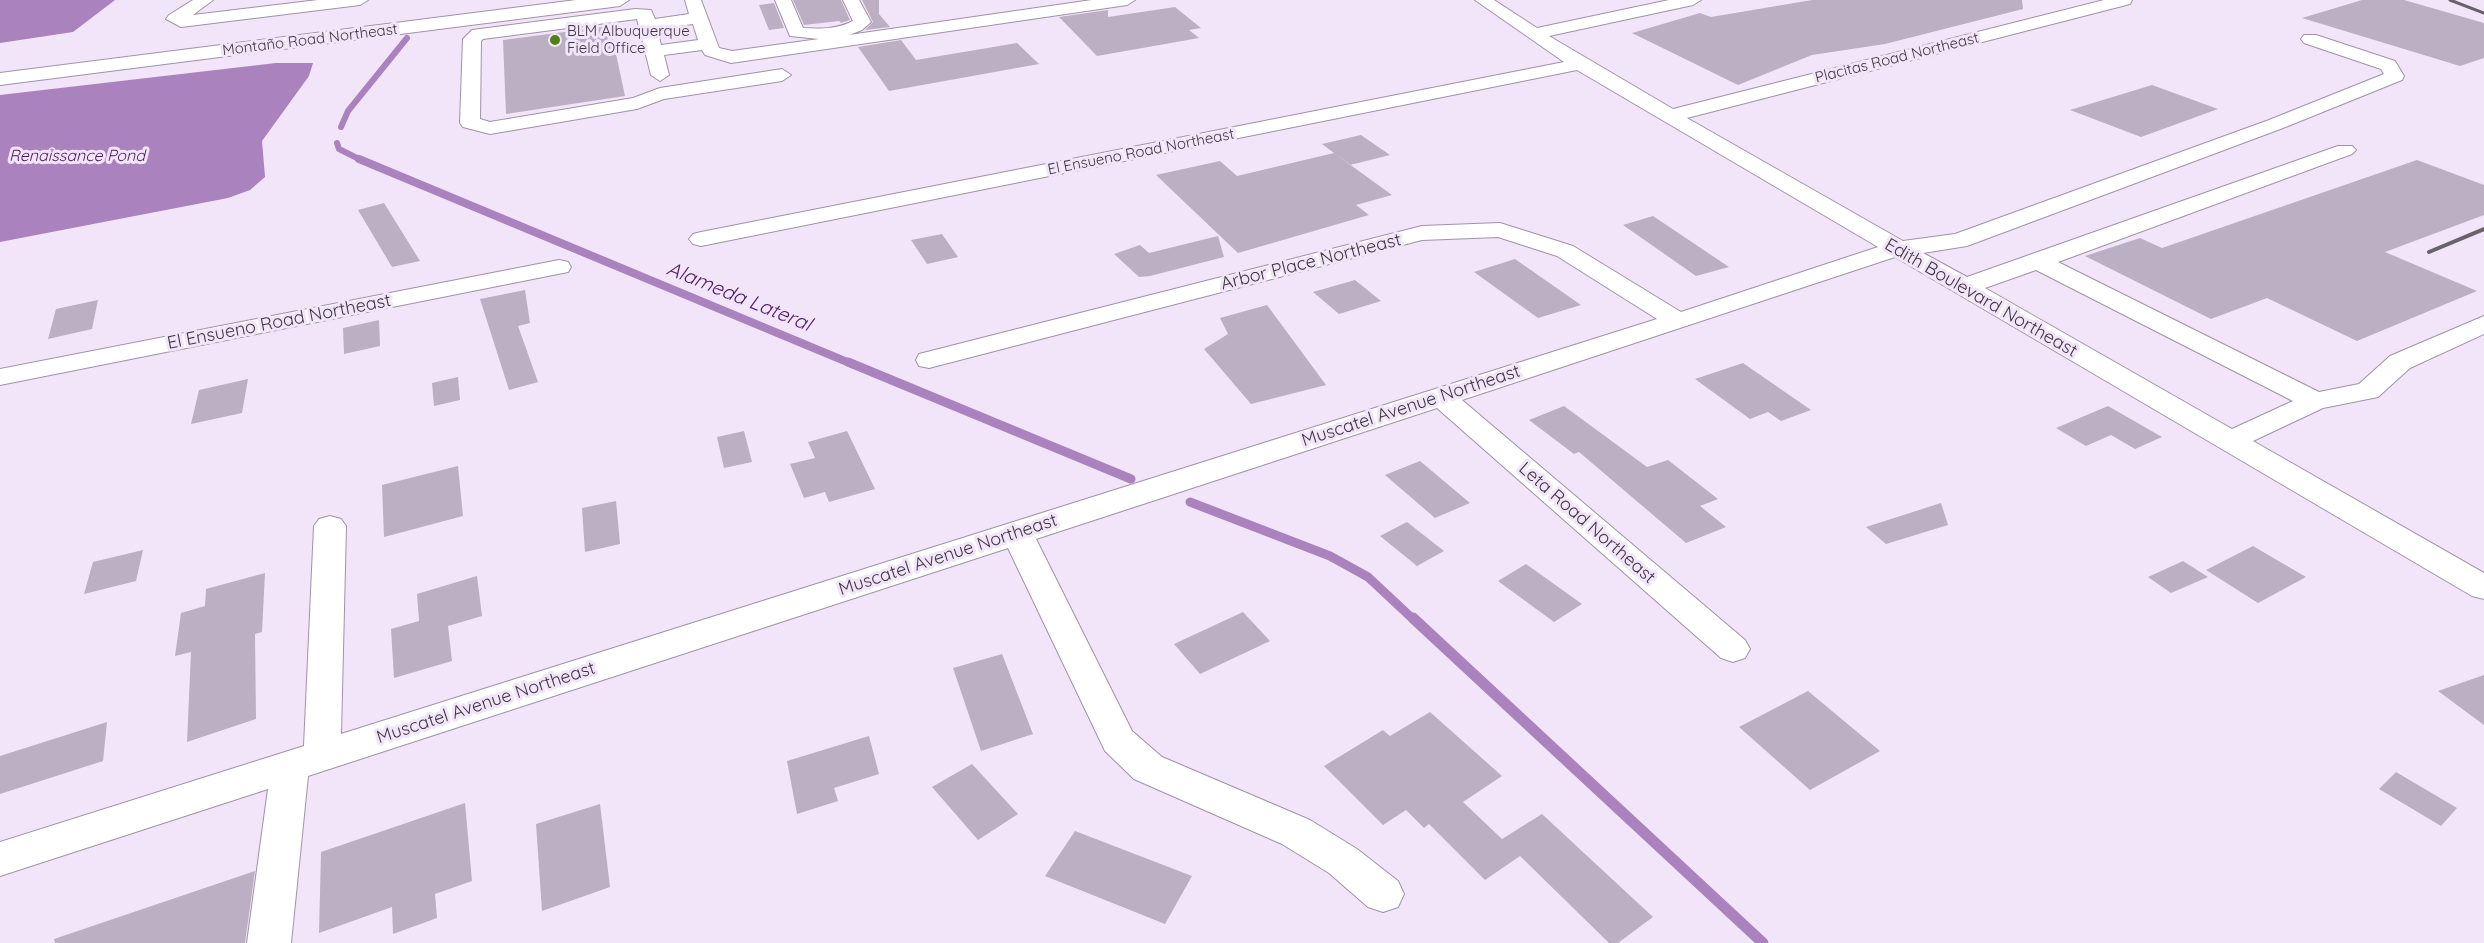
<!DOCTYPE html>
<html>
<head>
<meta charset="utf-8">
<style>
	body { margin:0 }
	canvas { display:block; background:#f2e4f9 }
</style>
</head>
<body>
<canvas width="2484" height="943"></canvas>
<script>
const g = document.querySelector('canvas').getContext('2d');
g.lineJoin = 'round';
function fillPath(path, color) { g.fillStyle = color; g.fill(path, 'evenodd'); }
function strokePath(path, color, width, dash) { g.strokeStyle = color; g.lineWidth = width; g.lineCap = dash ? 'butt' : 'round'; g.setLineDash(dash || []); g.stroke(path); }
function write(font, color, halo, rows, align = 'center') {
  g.font = font + ' Quicksand,sans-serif'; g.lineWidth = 6; g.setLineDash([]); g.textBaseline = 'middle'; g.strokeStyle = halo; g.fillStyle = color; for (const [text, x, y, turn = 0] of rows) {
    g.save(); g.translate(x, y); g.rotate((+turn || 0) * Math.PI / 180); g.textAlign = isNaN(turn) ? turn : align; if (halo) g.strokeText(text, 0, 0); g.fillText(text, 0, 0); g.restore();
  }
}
fillPath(new Path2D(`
	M0,0h115l-42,32 -73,11z
	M276,63h37l-4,13 -47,65 3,36 -15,13 -22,8 -228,44v-147z`), '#aa82be');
strokePath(new Path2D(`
	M341,127l7,-16 59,-73
	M337,143l2,6 24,12`), '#aa82be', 6);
strokePath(new Path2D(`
	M359,159l493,205`), '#aa82be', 8);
strokePath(new Path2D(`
	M848,362l283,117
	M1190,502l140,54 38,21 46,43`), '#aa82be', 9);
strokePath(new Path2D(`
	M1413,618l350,325`), '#aa82be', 11);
fillPath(new Path2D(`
	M793,0h48l9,20 -9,3 -2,-2 -35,4z
	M862,0h17v14l11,13 -25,3 8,-8z
	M1812,0h210l1,9 -138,35 -73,11 -74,30 -106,-52 68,-20 11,4z
	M2362,0h42l80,23v35l-24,8 -158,-48z
	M774,3l10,25 -15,2 -10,-25z
	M1175,7l26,21 -12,2 10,8 -102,18 -38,-39 49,-7v7z
	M610,26l15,70 -119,18 -3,-74z
	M901,40l15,20 101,-17 22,21 -150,27 -31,-44z
	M2152,85l66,24 -77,28 -71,-27z
	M1361,135l29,20 -40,10 -28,-21z
	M1334,153l58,42 -36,10 13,10 -131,38 -82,-78 64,-14 17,15z
	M2417,160l67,25v30l-99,37 92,39 -120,50 -90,-43 -56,21 -126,-63 55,-18 22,10z
	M384,203l36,58 -28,6 -34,-57z
	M1653,216l76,51 -33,9 -73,-51z
	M942,234l16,23 -31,7 -16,-24z
	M1218,236l6,21 -74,19 -11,1 -25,-23 26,-9 9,8z
	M1515,259l66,46 -43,13 -64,-46z
	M1355,280l26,21 -42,13 -26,-22z
	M525,290l5,33 -12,3 20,56 -29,8 -29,-91z
	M98,300l-6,29 -44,10 8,-30z
	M1267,305l59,80 -75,19 -47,-55 24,-15 -8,-16z
	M379,320l1,26 -36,8 -1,-26z
	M1743,363l68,47 -30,11 -13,-9 -18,7 -55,-40z
	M458,377l2,23 -26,6 -2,-23z
	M248,379l-6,34 -51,11 8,-34z
	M1564,406l83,61 21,-7 50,39 -18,7 26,21 -40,16 -107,-91 -5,2 -45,-34z
	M2108,406l54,31 -27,12 -24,-14 -25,11 -30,-18z
	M744,431l8,31 -28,6 -7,-31z
	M847,431l28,58 -46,13 -4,-10 -21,6 -14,-34 25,-6 -7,-16z
	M1420,461l50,42 -35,15 -50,-43z
	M458,466l5,50 -79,21 -2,-52z
	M616,501l4,43 -35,8 -3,-44z
	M1941,503l7,22 -62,19 -20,-17z
	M1407,522l37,29 -27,15 -37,-30z
	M2253,546l53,31 -48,26 -52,-33z
	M143,550l-7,31 -52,13 9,-32z
	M2183,561l25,16 -37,16 -23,-16z
	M1526,564l56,40 -28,18 -56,-41z
	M265,573l-3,59 -7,2 1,85 -69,23 4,-90 -16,4 6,-43 24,-7 1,-17z
	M477,576l5,40 -34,10 4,35 -58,17 -3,-49 28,-8 -2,-27z
	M1243,612l27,29 -70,33 -26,-30z
	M1002,654l31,80 -52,17 -28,-83z
	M2484,675v50l-46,-34z
	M1808,691l72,60 -70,39 -71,-63z
	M1430,712l72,64 -39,26 39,37 40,-25 111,103 -35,26h-9l-89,-87 -35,24 -56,-56 -5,4 -18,-18 -23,15 -59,-59 59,-36 7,6z
	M107,722l-4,39 -103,33v-38z
	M869,736l10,38 -45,14 4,13 -41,13 -10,-53z
	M972,764l46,50 -40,26 -46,-53z
	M2396,772l61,36 -16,18 -62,-37z
	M465,803l7,78 -37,13 2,24 -44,16 -1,-27 -73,26 2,-81z
	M600,804l10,83 -68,24 -6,-87z
	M1075,831l117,45 -27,48 -120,-48z
	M255,871l-10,72h-190l-1,-4z`), '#bdafc3');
const minor = new Path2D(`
	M193,0h20l-20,15 125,-15h50l-8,5 -179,22 -15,-8 3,-4z
	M685,0h16l18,48 13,3 87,-12 -29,-3 -15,-36h16l12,28c17,1 35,1 50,-7l-10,-21h16l12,22 -9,8 -13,5 243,-35h43l-8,5 -396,58 -26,-8 -3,-5 -38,5 5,20 -9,6 -9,-6 -14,-56 -154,20 -2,2 -1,78 10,3 143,-24 27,-10 122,-19 9,6 -9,6 -118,18 -27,10 -147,25 -27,-7 -3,-4 3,-84 9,-9 163,-21 16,1 4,9 34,-5zM693,24l5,16 -37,5 -4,-16z
	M1475,0h19l43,28 132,-28h32l-8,5 -144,31 124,73 431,-109h28l-2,4 -443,114 216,123 52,-7 314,-114 115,-46 -3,-5 -77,-26 -3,-4 3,-4h12l79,26 9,15 -2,4 -119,48 -316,118 -44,7 44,24 371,-131h14l4,4 -4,4 -294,108 261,130 40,-8 31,-28 94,-40v18l-74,34 -32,29 -55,11 -70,33 231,132v26l-12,-3 -577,-339 -433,143 283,240 5,9 -5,9 -12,4 -12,-4 -284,-250 -401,131 96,192 30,26 148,63 47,29 41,32 6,13 -6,13 -15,5 -15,-5 -39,-34 -47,-29 -148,-65 -29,-28 -97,-203 -700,228 -17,167h-44l21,-154 -268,87v-34l304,-96 10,-220 5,-7 11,-3 11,3 5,7 -5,208 1316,-415 -100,-63 -59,-19 -76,3 -493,128 -10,-2 -3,-6 3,-6 503,-128 78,-3 73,23 108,66 197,-65 -301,-177 -876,176 -8,-2 -4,-5 4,-5 8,-2 863,-170zM2036,270l257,131 -61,28 -247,-141z
	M559,260l9,2 3,5 -3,5 -568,113v-16z`);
const major = new Path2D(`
	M576,0h53l-9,6 -620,79v-12z`);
strokePath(minor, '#a093a7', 2);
strokePath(major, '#a093a7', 2);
fillPath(minor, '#fff');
fillPath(major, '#fff');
strokePath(new Path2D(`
	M2450,0l34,13`), '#69626d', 3);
strokePath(new Path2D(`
	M2429,252l55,-23`), '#69626d', 4);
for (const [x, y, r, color] of [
	[555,40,6,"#4e8013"]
]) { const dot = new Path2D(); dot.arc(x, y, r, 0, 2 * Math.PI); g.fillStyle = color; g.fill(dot); strokePath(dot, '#f2e4f9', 2); }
write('15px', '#3c373f', '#f2e4f9', [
	["BLM Albuquerque",567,31],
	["Field Office",567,48]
], 'left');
write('15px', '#3c373f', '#f2e4f9', [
	["Montaño Road Northeast",310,40,-7],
	["Placitas Road Northeast",1897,58,-14],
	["El Ensueno Road Northeast",1141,152,-11]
]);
write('italic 16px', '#4d1962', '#f2e4f9', [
	["Renaissance Pond",77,156]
]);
write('18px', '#3c373f', '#f2e4f9', [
	["Arbor Place Northeast",1311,262,-14],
	["Edith Boulevard Northeast",1981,298,30],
	["El Ensueno Road Northeast",279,322,-11],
	["Muscatel Avenue Northeast",1411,406,-18],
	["Leta Road Northeast",1587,523,41],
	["Muscatel Avenue Northeast",948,555,-18],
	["Muscatel Avenue Northeast",486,703,-18]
]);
write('italic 20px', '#4d1962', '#f2e4f9', [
	["Alameda Lateral",739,297,22]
]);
</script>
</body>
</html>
